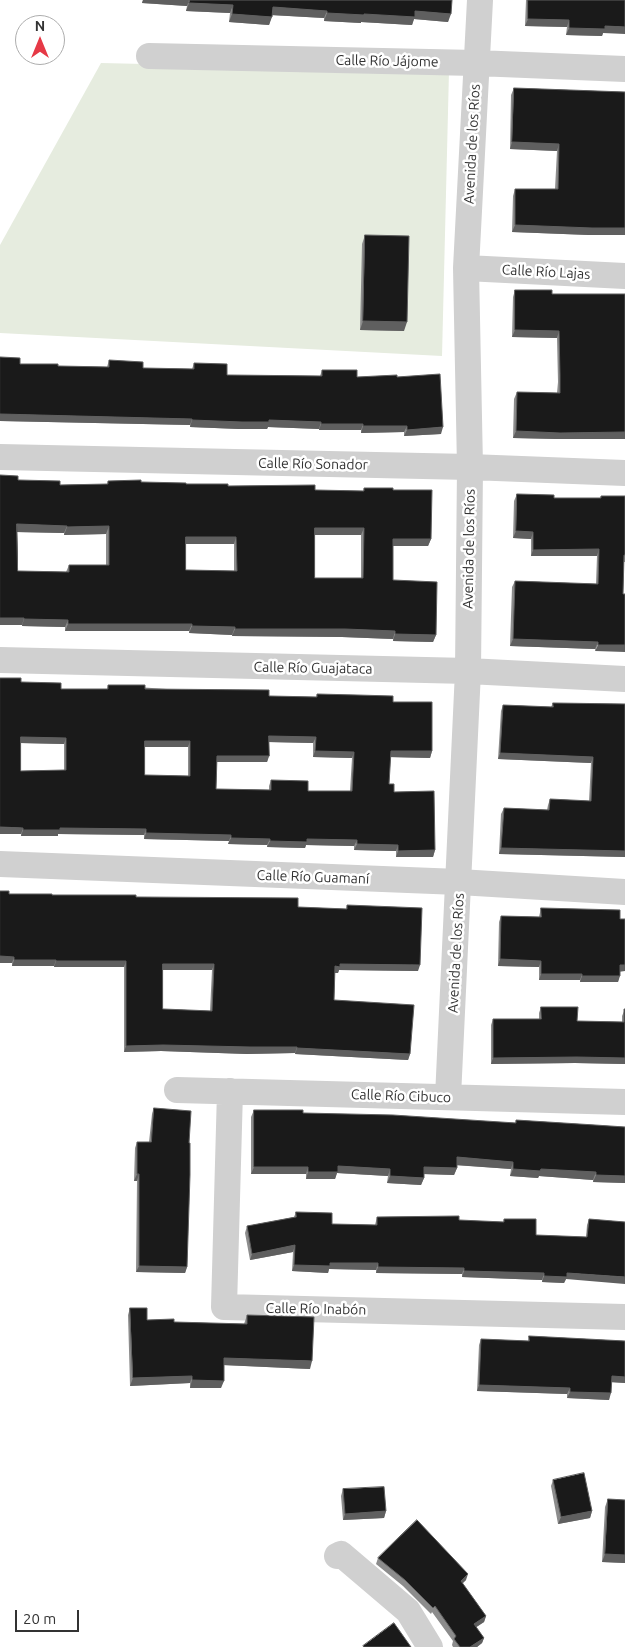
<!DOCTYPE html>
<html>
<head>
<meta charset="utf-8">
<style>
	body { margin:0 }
	#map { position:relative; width:625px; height:1647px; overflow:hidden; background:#fff; font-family:Ubuntu,sans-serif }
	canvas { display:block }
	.north { position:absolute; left:15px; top:15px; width:50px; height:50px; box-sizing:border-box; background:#fff; border:1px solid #adadad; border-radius:50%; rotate:0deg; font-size:14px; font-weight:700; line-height:20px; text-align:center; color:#333 }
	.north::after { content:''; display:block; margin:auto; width:18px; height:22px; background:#e63946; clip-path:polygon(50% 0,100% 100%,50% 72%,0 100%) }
	.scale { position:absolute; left:15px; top:1610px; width:64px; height:22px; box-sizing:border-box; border:2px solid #333; border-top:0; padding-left:6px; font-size:15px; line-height:18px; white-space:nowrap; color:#333; -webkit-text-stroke:4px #fff; paint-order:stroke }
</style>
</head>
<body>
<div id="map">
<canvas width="625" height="1647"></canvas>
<div class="north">N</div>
<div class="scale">20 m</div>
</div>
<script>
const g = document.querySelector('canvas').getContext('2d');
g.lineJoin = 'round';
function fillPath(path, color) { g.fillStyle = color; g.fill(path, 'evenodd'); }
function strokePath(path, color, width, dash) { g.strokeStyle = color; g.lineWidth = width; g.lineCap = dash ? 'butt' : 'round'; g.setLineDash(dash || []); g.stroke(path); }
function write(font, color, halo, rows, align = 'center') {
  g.font = font + ' Ubuntu,sans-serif'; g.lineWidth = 5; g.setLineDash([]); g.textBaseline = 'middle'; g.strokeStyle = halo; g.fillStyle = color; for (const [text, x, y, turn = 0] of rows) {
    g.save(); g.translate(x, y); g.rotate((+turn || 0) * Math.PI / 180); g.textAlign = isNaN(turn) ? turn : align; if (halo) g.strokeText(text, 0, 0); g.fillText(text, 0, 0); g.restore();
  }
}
fillPath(new Path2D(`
	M101,63l348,8 -7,285 -442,-23v-88z`), '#e6ecdf');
strokePath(new Path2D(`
	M149,56l327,7 149,6
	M466,268l159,8
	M0,457l470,10 155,6
	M0,660l468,11 157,8
	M0,864l459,18 166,10
	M177,1090l448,12
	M230,1091l-6,216 401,10
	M448,1097l20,-426 2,-204 -4,-199 14,-268
	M337,1556l4,-2 67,57 22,36`), '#d0d0d0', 26);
fillPath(new Path2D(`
	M143,0h309l-4,22 -34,-3 -2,6 -51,-3v1l-37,-2v-3l-52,-3 -3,10 -40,-3 1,-9 -44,-2 1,-5 -45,-3z
	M526,0h99l-22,33 -1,3 -36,-1 1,-8 -42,-1z
	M514,88l111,4v143h-36l-77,-3 1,-36 2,-7h40l2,-38 -47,-2 1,-54z
	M365,235l39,96 -44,-1 2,-86z
	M515,290l37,4h73l-68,145 -44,-1 1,-39 3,-7 40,1 1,-11 -1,-44 -45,-1 1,-40z
	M0,357l20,7 38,2 49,1 2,-7 34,8 49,1 2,-6 33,12 93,1 2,-6 35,7h40l44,57 -37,2v-4l-43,1v-3h-42v-1l-51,-2 -1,2h-28l-49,-2v-2l-190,-4z
	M18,480l42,5 47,-1 1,-3 207,9 48,1 1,-3 29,2 38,49 -3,7h-35v34l43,55 -3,7 -40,-1v-2l-51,-2 -110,-1v-1l-43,-2v-2h-124v-4l-43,-1v-1h-22zM17,532l47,1v2l42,-1v31h-37l-3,7 -48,-1zM315,535h46v43h-46zM186,544h48v27l-48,-1z
	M517,494l37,4h46l1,-2h24v66h-1l-1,32 -28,57v-2l-85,-3 2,-59 3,-6 81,3 1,-28h-66v-17l-18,-1 1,-37z
	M21,682l40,7h46l1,-4 161,11 47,1 1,-3 76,8 39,49 -2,7 -40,-1 -1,27 5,8 41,58 -2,7h-37v-6l-42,-1v-4l-48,-1 -1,3 -38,-1v-2l-39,-1 1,-3 -85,-2v-4l-86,-1v2h-37zM269,742l44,1v14l39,1 -2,33h-42l-37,-11 -2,6v4l-53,-1 1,-27h50l2,-6zM21,743l43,1v26l-43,1zM145,747h43v29l-43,-1z
	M553,703l72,1v153l-126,-3 2,-40 3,-6 43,2 1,-5 2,-6 39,2 2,-38 -93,-4 3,-48 2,-6 48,2z
	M0,891l9,3 127,3 162,10 48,2 1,-4 71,66 -79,-1 -1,3h-3l-1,27 76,54 -2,6 -113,-6v-1l-48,1 -86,-3 -37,1v-85h-70v-1h-42v-3h-12zM163,970h49l-2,41 -47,-2z
	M541,908l79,11h5v52h-5l-2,11h-38v-2h-41v-13l-41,-1 1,-44 2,-6 38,1z
	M541,1007l36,14 45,1v-6l3,-7v55l-50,-1 -84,1v-39l2,-6h46v-6z
	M154,1108l35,35 -2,124 -2,6 -49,-1 1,-91h-3l1,-33 2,-6h12l3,-28z
	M254,1110l49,3 212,10 1,-3 79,5 30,2v56l-32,-1v-2l-54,-4 -1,2 -28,-2 1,-7 -54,-4v3l-3,7 -30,-1v4l-3,7 -34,-2 1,-7 -51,-3 -2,6h-29v-5h-55v-57z
	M296,1212l36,12 43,1 2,-8 126,5 1,-3 32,16 50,2 1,-12 2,-6 36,3 -59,57 -2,4 -22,-1v-2l-80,-3v-3l-86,-1v-3l-47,-1 -1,4 -36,-2 1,-19 -43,8 -5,-27 2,-7 47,-9z
	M130,1308l17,12 27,2 70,2 3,-9 63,54 -86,-4 -3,23h-31v-5l-60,3 -2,-71z
	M529,1336l96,5v42l-14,-1 -2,18 -42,-2v-4l-90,-3 2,-46 2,-6 47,2z
	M553,1480l39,31 -2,7 -32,6 -7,-38z
	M343,1489l43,22 -2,7 -41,2 -2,-24z
	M608,1499l17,1v63l-23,-1 3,-55z
	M378,1558l88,22 -4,3 24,33 -2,6 -8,5 8,11 -2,5 -5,4h-24l-1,-2 1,-4 -21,-29 -1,2 -28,-28 -27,-22z`), '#8c8c8c');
fillPath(new Path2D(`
	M143,0h46l-2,6 -45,-3z
	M189,3l44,2 -3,8 -44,-2z
	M273,7l54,4 -3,7 -54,-3z
	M415,11l36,3 -3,8 -34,-3 -2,6 -51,-3v1l-37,-2 3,-8 37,1z
	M232,14l40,3 -3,8 -40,-3z
	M528,19l41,1 -2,7 -42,-1z
	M605,26l20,1v7l-22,-1 -1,3 -36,-1 3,-7z
	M512,142l47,2 -2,7 -47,-2z
	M515,225l110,3v7h-36l-77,-3z
	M363,321l44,1 -3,9 -44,-1z
	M515,330l44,1 -2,7 -45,-1z
	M0,414l192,5 -2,6 -190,-4z
	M192,420h77l52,2 -2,7 -51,-2 -1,2h-28l-49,-2z
	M321,424h42l-2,6h-42z
	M363,426h44l-3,6 -43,1z
	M443,427l-2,7 -37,2 3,-6z
	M516,431l109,1v7h-68l-44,-1z
	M17,524l50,2 -3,7 -49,-1z
	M109,526l-3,8 -42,1 3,-8z
	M315,528h49l-3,7h-49z
	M516,531l17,1 -2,7 -18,-1z
	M186,537h50l-2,7h-51z
	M393,539h38l-3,7h-37z
	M599,549l-2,7h-66l2,-6z
	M0,618h24l-2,7h-22z
	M24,619l44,1 -3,7 -43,-1z
	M68,624h124l-3,7h-124z
	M192,626l43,1 -3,8 -43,-2z
	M235,629h110l50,2 -2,8 -51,-2 -110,-1z
	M395,634l41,1 -3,7 -40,-1z
	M513,639l85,3 -3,7 -85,-3z
	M598,645h27v7l-30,-1z
	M269,736l47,1 -3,6 -46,-1z
	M21,737l45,1 -2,6 -45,-1z
	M145,741h45l-2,6h-45z
	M315,751l39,1 -2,6 -39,-1z
	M391,751h41l-2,7 -42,-1z
	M500,753l93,4 -2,6 -93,-4z
	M217,756h52l-2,6h-52z
	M0,827l23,1 -2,6h-21z
	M60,828l86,1 -2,6 -86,-1v2h-37l2,-6z
	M146,833l85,2 -2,6 -85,-2z
	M231,838l39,1 -3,6 -39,-1z
	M307,839l50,1 -3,6 -48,-1 -1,3 -38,-1 3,-6z
	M357,844l41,1 -2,6 -42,-1z
	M501,848l124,3v6l-126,-3z
	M435,850l-2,7h-37l2,-6z
	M0,956l14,1 -2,6h-12z
	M500,959l41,2 -2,6 -41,-1z
	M14,960h42l-2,6h-42z
	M56,961h70l-2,6h-70z
	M163,964h51l-2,6h-51z
	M340,964l80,1 -2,6 -79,-1 -1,3h-5l2,-7z
	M620,965h5v6l-7,1z
	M541,974h41l-2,6h-41z
	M582,976h38l-2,6h-38z
	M163,1045l134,2 -2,6 -48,1 -86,-3 -37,1 2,-6z
	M297,1048l113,6 -2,6 -113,-6z
	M577,1057l48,1v6l-50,-1 -84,1 2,-6z
	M457,1157l56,5 -2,7 -57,-4z
	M338,1166l52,3 -2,7 -51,-3 -2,6h-29l2,-7z
	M254,1167h54l-2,7h-55z
	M424,1167l33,1 -3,7 -32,-1z
	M513,1169h28l55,3 -3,8 -54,-4 -1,2 -28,-2z
	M137,1174h2l-2,7h-3z
	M596,1175l29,1v7l-32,-1z
	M390,1176l34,2 -3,7 -34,-2z
	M295,1245l-2,7 -43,8 2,-6z
	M330,1263h48l-2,7 -47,-1 -1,4 -36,-2 2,-6z
	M139,1266l48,1 -2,6 -49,-1z
	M378,1267l86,1 -2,6 -86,-1z
	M464,1271l80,2 -2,7 -80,-3z
	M567,1273l58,4v7l-59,-5 -2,4 -22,-1 2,-6z
	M224,1358l88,3 -2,8 -88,-4z
	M192,1376l-2,7 -60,3 3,-8z
	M612,1376l13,1v6l-16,-1z
	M192,1380l32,1 -3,7h-31z
	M479,1385l91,3 -3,6 -90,-3z
	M570,1392l41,1 -2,7 -42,-2z
	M386,1511l-2,7 -41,2 2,-6z
	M592,1511l-2,7 -32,6 3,-7z
	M605,1554l20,1v8l-23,-1z
	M468,1574l-2,6 -7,7 2,-6z
	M486,1616l-2,6 -12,8 2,-6z
	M484,1638l-2,5 -5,4h-7z`), '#5f5f5f');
const building = new Path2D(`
	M190,0h262l-1,14 -36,-3v6l-51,-3v1l-37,-2v-2l-54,-4 -1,10 -40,-3 1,-9 -44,-2z
	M528,0h97v27l-20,-1v3l-36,-1v-8l-41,-1z
	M514,88l111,4v136h-33l-77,-3v-36h43l1,-45 -47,-2z
	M365,235l44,1 -2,86 -44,-1z
	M515,290h37v4h73v138l-65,1 -44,-2 1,-39 43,1v-18l-1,-44 -44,-1z
	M0,357l20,1v6h38v2l51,1v-7l34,2v6l51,1v-6l33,1v11l95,1v-6h35v7l40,-2v2l43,-3 3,53 -36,3v-4h-44v-2h-42v-2l-52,-2v2h-27l-50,-2v-1l-192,-5z
	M0,475l18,1v4l42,1v4l48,-1v-3l33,-1v2l45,1v1h42v2l87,-1v5l49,1v-3h29v2h39l-1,49h-38v41l44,2 -1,53 -41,-1v-3l-50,-2h-110v-2l-43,-1v-2h-124v-4l-44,-1v-1h-24zM17,524l50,2v1l42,-1v39h-40v7l-51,-1zM315,528h49l-1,50h-48zM186,537h50l1,34 -51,-1z
	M517,494l37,1v3h47v-2h24v59h-1l-1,39h2v51h-27v-3l-85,-3 2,-58 83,3 1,-35 -66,1v-18l-17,-1z
	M0,678h21v4l40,1v6h47v-4h37v4l124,1v6l48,1v-3l40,1 36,1v6h39v49h-41l-2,33h5v8l40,-1 1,59 -37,1v-6l-41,-1v-4l-50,-1v3l-37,-1v-2l-39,-1v-3l-85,-2v-4l-86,-1v2h-37v-2l-23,-1zM269,736l47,1 -1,14 39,1 -2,39h-44v-10l-37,-1v10l-55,-1 1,-33h52zM21,737l45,1v32l-45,1zM145,741h45v35l-45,-1z
	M553,703l72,1v147l-124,-3 3,-40 45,2 1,-11 41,2 2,-44 -93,-4 3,-48 50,2z
	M0,891h9v3h43v1h84v2l162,1v9l49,2v-4l75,3 -2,57 -80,-1v3l-5,-1 -1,34 80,5 -4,49 -113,-6v-1h-47l-87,-2 -37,1v-85h-70v-1h-42v-3l-14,-1zM163,964h51l-2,47 -49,-2z
	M541,908l79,2v9h5v46h-5v11h-38v-2h-41v-13l-41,-2 1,-43 40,1z
	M541,1007h37l-1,14 47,1v-13h1v49l-48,-1 -84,1v-39h48z
	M154,1108l37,3 -2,32h1v32l-3,92 -48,-1v-92h-2v-32h14z
	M254,1110h49v3l90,2 123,8v-3l79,5 30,2v49l-29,-1v-3l-55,-3 -1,2 -27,-2v-7l-56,-5v11l-33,-1v11l-34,-2v-7l-52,-3v6h-30v-5h-54z
	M296,1212l36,1v11l45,1v-8l82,-1v4l45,2v-3h32v16l51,2 2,-18 36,3v55l-58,-4v4l-23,-1v-3l-80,-2v-3l-86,-1v-4h-48v3l-36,-1 1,-20 -43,9 -5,-28 49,-9z
	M130,1308h17v12l27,-1v3l73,2v-9l67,2 -2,44 -88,-3v23l-32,-1v-4l-59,2z
	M529,1336l96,5v36l-13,-1 -1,17 -41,-1v-4l-91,-3 2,-46 48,2z
	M584,1473l8,38 -31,6 -8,-37z
	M384,1487l2,24 -41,3 -2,-25z
	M608,1499l17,1v55l-20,-1z
	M417,1520l51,54 -7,7 25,35 -12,8 10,14 -14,9h-10l-6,-8 2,-3 -21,-30 -2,2 -28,-28 -27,-22z
	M394,1623l17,24h-47l-1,-1z`);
fillPath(building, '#1a1a1a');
strokePath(building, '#5f5f5f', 1);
write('14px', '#333', '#fff', [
	["Calle Río Jájome",387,61,1],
	["Avenida de los Ríos",472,144,-87],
	["Calle Río Lajas",546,272,3],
	["Calle Río Sonador",313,464,1],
	["Avenida de los Ríos",469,549,-89],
	["Calle Río Guajataca",313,668,1],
	["Calle Río Guamaní",313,877,2],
	["Avenida de los Ríos",456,953,-87],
	["Calle Río Cibuco",401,1096,2],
	["Calle Río Inabón",316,1309,1]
]);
</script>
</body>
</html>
